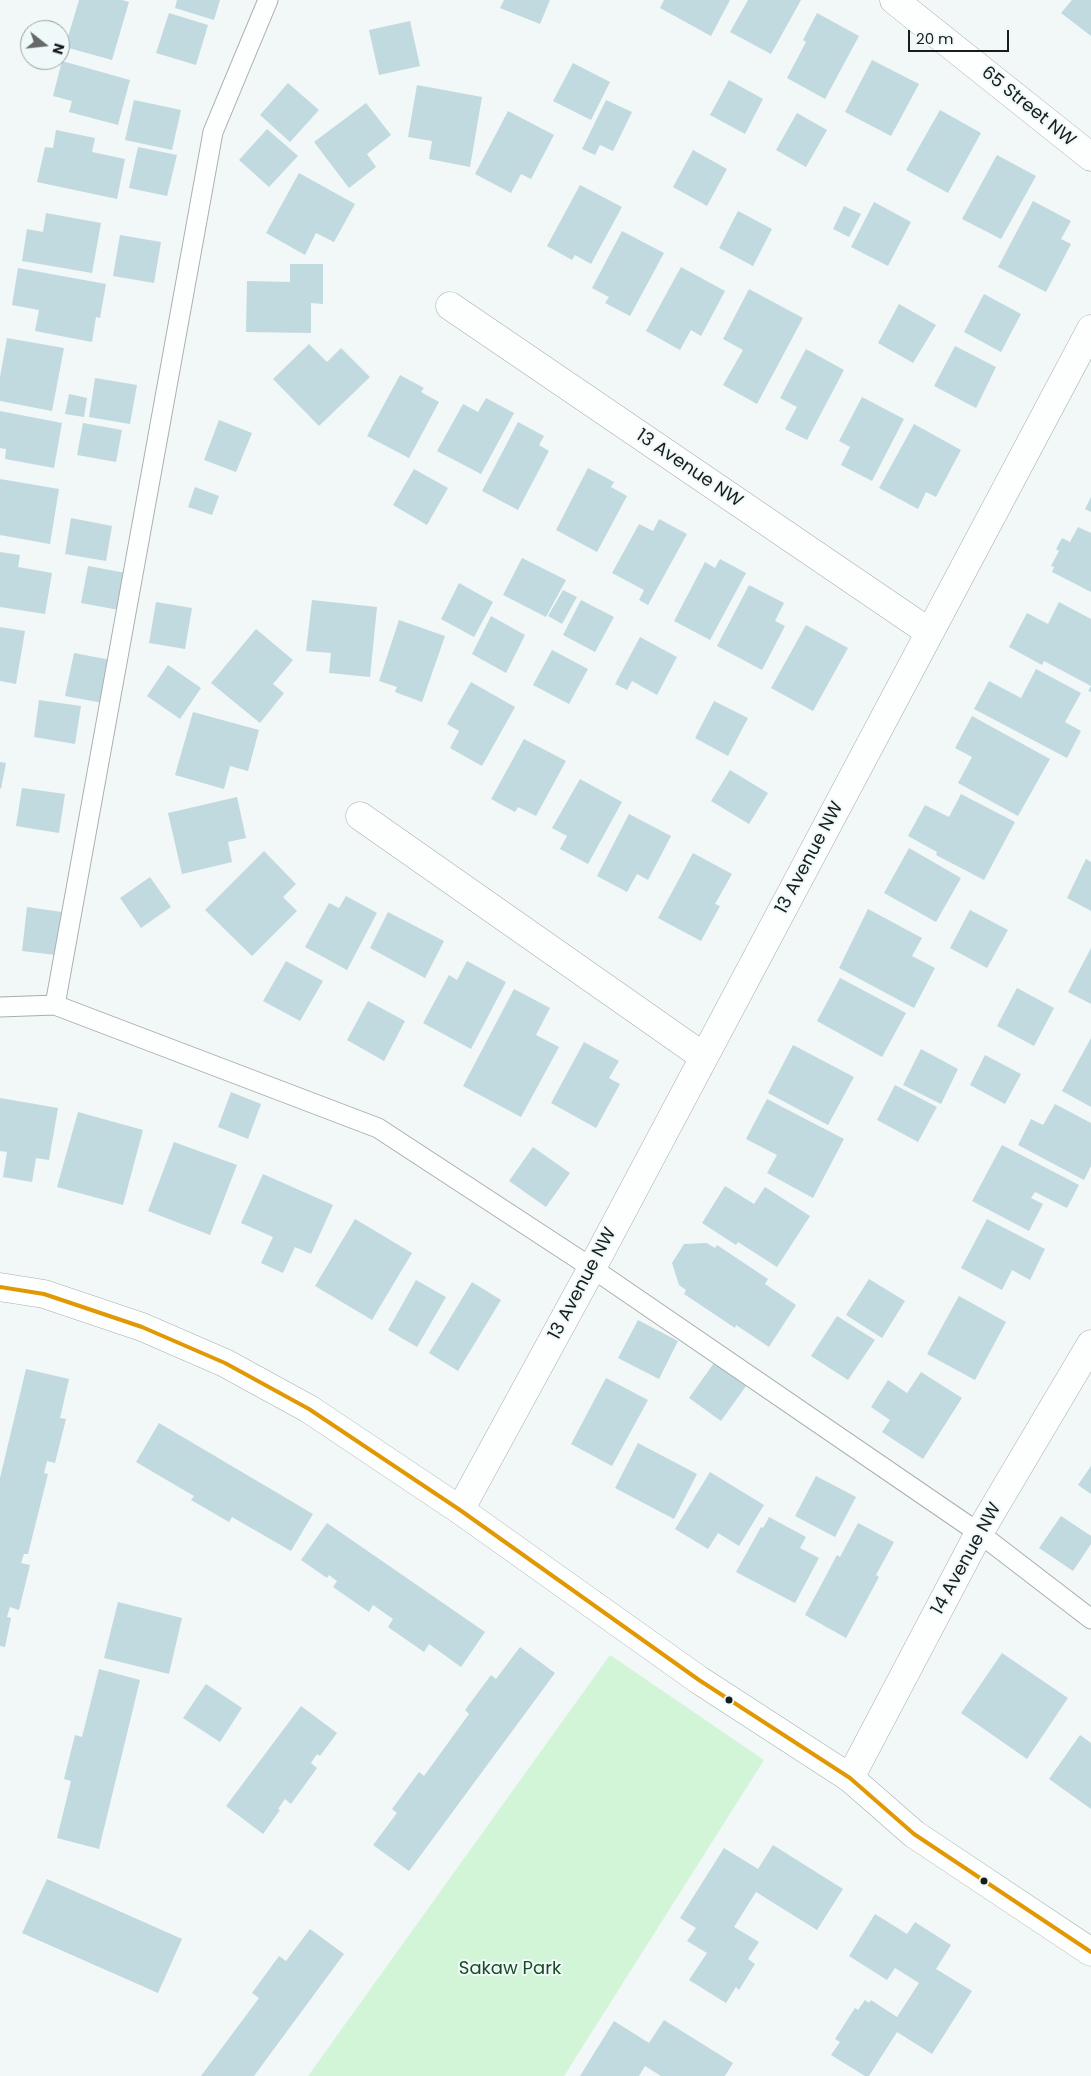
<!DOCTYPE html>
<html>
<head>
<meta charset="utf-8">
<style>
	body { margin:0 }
	#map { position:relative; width:1091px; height:2076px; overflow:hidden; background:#f2f7f7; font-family:Poppins,sans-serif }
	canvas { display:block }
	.north { position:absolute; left:20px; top:20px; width:50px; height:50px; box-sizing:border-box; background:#f0f9f9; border:1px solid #9aa1a1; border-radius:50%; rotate:106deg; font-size:14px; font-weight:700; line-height:20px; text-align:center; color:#191c1c }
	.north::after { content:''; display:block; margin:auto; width:18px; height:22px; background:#656969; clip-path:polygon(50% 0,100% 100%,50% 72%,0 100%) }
	.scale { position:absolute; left:908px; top:30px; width:101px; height:22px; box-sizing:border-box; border:2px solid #191c1c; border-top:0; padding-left:6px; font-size:15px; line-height:18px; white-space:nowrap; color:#191c1c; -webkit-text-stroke:4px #f0f9f9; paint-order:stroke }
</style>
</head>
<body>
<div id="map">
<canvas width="1091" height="2076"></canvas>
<div class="north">N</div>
<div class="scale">20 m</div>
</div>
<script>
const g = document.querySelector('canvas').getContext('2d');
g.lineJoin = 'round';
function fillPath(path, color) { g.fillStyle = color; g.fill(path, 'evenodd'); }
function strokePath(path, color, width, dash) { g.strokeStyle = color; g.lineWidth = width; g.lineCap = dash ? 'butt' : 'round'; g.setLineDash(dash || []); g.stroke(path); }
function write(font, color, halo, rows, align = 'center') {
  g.font = font + ' Poppins,sans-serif'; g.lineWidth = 4; g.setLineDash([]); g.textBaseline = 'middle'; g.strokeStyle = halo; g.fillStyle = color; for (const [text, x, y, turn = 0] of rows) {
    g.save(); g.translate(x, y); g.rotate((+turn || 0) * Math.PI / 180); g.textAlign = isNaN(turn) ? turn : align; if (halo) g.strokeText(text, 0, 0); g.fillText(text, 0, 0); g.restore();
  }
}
fillPath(new Path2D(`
	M610,1655l154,105 -200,316h-256z`), '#d2f5d8');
fillPath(new Path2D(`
	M79,0h43l7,2 -17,58 -47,-13z
	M177,0h43l-6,20 -39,-12z
	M504,0h46l-10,24 -40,-16z
	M664,0h66l-19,36 -51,-28z
	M748,0h53l-30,54 -41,-22z
	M1072,0h19v36l-30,-23z
	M169,13l39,12 -12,40 -40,-12z
	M817,13l42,23 -34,63 -38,-21 19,-36 -3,-2z
	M410,21l10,45 -41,9 -10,-45z
	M872,60l47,24 -28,52 -46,-24z
	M62,61l68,19 -12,45 -49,-13 3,-11 -19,-5z
	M573,63l37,19 -19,38 -38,-19z
	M729,80l34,19 -18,35 -35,-19z
	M288,83l31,27 -29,32 -30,-27z
	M417,85l65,12 -12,70 -41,-8 3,-18 -24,-4z
	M134,100l47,10 -9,40 -47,-10z
	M606,100l26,12 -19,39 -13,-6 -5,10 -13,-6z
	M366,103l25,32 -24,19 9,13 -27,21 -35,-46z
	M940,110l41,23 -33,60 -42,-23z
	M508,111l46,24 -23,44 -10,-5 -10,19 -36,-19z
	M797,113l30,17 -21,37 -30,-17z
	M267,129l31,27 -29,31 -30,-27z
	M56,130l39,8 -3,14 33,7 -8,40 -80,-17 8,-35 8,1z
	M138,147l39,8 -10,41 -38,-8z
	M693,150l34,19 -20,37 -34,-19z
	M997,155l39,21 -35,63 -39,-20z
	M299,173l56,31 -21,38 -18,-9 -11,22 -39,-22z
	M580,185l42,22 -31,57 -16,-9 -3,5 -25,-14z
	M1033,201l38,20 -10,18 10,5 -25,48 -48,-25z
	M874,202l37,20 -23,44 -37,-19z
	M844,206l17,8 -12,23 -16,-8z
	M738,211l34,18 -19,37 -34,-18z
	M46,213l55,10 -9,50 -70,-12 5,-32 16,3z
	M622,231l42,22 -34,63 -25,-13 4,-6 -17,-9z
	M120,235l41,7 -7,41 -41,-7z
	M290,264h33v40l-12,-1v30l-65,-1 1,-51 43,1z
	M681,267l44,24 -24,45 -10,-6 -11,20 -34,-19z
	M18,268l88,16 -6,34 -4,-1 -4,25 -57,-11 4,-21 -27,-5z
	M749,289l54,29 -46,86 -34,-19 20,-35 -20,-11z
	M984,294l37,20 -20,38 -37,-20z
	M899,304l37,21 -23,38 -35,-20z
	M7,338l57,10 -12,63 -52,-10v-24z
	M309,344l18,18 14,-14 29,29 -51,49 -46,-47z
	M955,346l41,21 -20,41 -42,-22z
	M806,349l38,21 -37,70 -22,-11 12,-22 -17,-9z
	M400,375l24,13 -3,4 18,10 -30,56 -42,-22z
	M95,378l42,7 -7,39 -41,-7z
	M69,394l18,4 -3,19 -19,-3z
	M862,397l42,22 -32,62 -31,-16 9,-18 -11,-6z
	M486,398l28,15 -33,61 -44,-23 26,-47 15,8z
	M0,411l62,12 -8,45 -49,-9 1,-10 -6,-1z
	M219,420l33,13 -16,39 -32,-12z
	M518,422l26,14 -5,9 10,6 -31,59 -36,-19z
	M83,423l39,7 -6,32 -39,-7z
	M914,424l47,26 -25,47 -10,-5 -8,17 -39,-21z
	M588,468l26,14 -3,5 16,9 -30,56 -41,-22z
	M414,469l34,19 -21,37 -34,-20z
	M0,479l59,10 -9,55 -50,-9z
	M195,487l24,9 -7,19 -24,-8z
	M1091,497v15l-6,-3z
	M71,518l41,8 -6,35 -41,-7z
	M659,519l28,15 -39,71 -9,-5 5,-10 -32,-17 27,-49 14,7z
	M1078,527l13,6v59l-39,-20 2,-5 -3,-1 8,-15 -3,-2 6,-11 8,4z
	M0,552l20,3 -2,12 34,6 -7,41 -45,-7z
	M522,558l44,22 -20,37 -43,-22z
	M720,559l26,14 -36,67 -36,-19 31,-59 10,6z
	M88,566l38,7 -7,37 -38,-7z
	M459,583l34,19 -19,35 -33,-18z
	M749,585l35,18 -9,18 10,5 -23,44 -45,-24z
	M563,590l14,7 -15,27 -14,-8z
	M312,600l65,7 -7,70 -41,-4 2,-20 -25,-2z
	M581,600l33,17 -19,35 -32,-17z
	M156,602l36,6 -7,41 -36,-6z
	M1059,602l32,17v73l-3,-1 3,-5 -47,-25 -2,4 -33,-18 18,-34 21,11z
	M491,616l34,19 -19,38 -34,-19z
	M399,620l46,16 -23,66 -27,-10 2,-5 -18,-6z
	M806,625l42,23 -35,63 -42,-23z
	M0,627l25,4 -9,53 -16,-3z
	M256,629l37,31 -20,24 11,9 -24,30 -49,-40z
	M640,637l37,20 -20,38 -25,-14 -5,9 -12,-6z
	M552,650l36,19 -19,35 -36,-19z
	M74,653l37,7 -8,43 -38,-7z
	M168,665l33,23 -21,31 -33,-23z
	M1036,669l45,24 -16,29 16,9 -14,27 -93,-49 15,-28 32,17z
	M471,682l44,25 -33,59 -32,-18 9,-17 -12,-7z
	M39,700l42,6 -6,38 -41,-7z
	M714,701l34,17 -20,38 -33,-18z
	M193,712l66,18 -11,41 -18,-5 -6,23 -49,-14z
	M972,716l78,43 -32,57 -60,-33 14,-26 -17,-9z
	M524,739l42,22 -30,55 -18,-9 -3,5 -24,-13z
	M0,762l6,1 -5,26 -1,-1z
	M730,770l38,23 -19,31 -38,-23z
	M580,779l42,23 -34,62 -28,-15 7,-13 -15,-8z
	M22,788l43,6 -6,39 -43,-7z
	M961,794l54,28 -31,58 -48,-25 1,-3 -29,-16 17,-31 24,12z
	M237,797l9,41 -18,4 4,20 -50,12 -14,-61z
	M629,814l42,22 -23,44 -11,-6 -10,18 -30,-16z
	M909,848l52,30 -25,44 -52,-29z
	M264,851l32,33 -13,13 14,14 -45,45 -47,-46z
	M693,853l39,21 -17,30 5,2 -19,35 -43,-23z
	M1086,859l5,3v49l-24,-13z
	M150,877l21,30 -30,21 -21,-30z
	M346,896l31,17 -30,57 -42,-23 24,-44 10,5z
	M27,907l42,6 -5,43 -42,-5z
	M868,909l54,29 -10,18 23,12 -21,40 -75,-40z
	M970,910l38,20 -21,38 -37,-20z
	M388,912l56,29 -19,37 -55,-30z
	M1091,948v56l-23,-12z
	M286,961l37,20 -23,40 -37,-20z
	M467,961l39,21 -35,67 -48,-26 26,-48 8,5z
	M840,978l66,35 -24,44 -65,-36z
	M1017,988l37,20 -20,38 -37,-20z
	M514,989l36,19 -14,27 23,12 -38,70 -58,-31z
	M368,1001l37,20 -21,40 -37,-21z
	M1091,1038v69l-29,-16z
	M584,1042l35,19 -10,17 11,6 -24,44 -45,-25z
	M793,1045l61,32 -26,48 -60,-32z
	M921,1049l37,20 -17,35 -38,-19z
	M985,1055l36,19 -16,30 -35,-19z
	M895,1085l42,22 -19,35 -41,-22z
	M231,1092l30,12 -13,35 -30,-12z
	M0,1098l58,10 -9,52 -13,-2 -4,24 -29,-5 4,-25 -7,-1z
	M767,1099l77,40 -31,59 -46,-25 10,-18 -31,-16z
	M1055,1104l36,19v43l-7,14 -66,-35 13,-26 12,6z
	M78,1112l65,18 -20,75 -66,-18z
	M174,1142l63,23 -27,70 -62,-24z
	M1002,1145l77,40 -12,23 -32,-16 -4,6 12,6 -14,27 -57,-30z
	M533,1147l37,26 -24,34 -37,-26z
	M263,1174l70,31 -22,49 -16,-7 -12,26 -22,-10 12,-26 -32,-14z
	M725,1186l29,18 11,-17 45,29 -33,51 -39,-25 -2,3 -34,-22z
	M355,1219l57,34 -40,67 -57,-34z
	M987,1219l58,30 -15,31 -18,-10 -10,20 -41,-22z
	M707,1243l8,5 2,-3 51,34 -3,5 31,21 -27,42 -33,-22 -1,3 -51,-34 2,-4 -7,-5 -7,-22 12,-19z
	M869,1279l36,22 -23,37 -36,-23z
	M416,1280l30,17 -29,50 -29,-17z
	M472,1282l29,18 -43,71 -29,-18z
	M959,1296l47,26 -31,58 -48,-26z
	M837,1316l38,24 -27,40 -37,-24z
	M638,1320l40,21 -19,38 -41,-21z
	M714,1363l32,23 -25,35 -32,-23z
	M26,1369l43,10 -9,39 6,1 -11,44 -8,-2 -3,12 4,1 -20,80h-4l-3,9 9,2 -11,45 -9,-3 -3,10 4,1 -6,29 -5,-1v-168z
	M921,1372l41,26 -39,61 -41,-27 8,-12 -19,-13 17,-27 19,13z
	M606,1378l42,22 -36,66 -41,-22z
	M159,1423l154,91 -22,37 -59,-34 -3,5 -38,-22 3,-4 -58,-34z
	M638,1443l59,31 -23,45 -59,-31z
	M1091,1466v28l-13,-9z
	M710,1472l54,33 -25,41 -21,-13 -10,16 -33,-20z
	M816,1476l40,21 -21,40 -40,-21z
	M1061,1516l30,20v8l-18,27 -34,-23z
	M769,1517l37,20 -6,11 19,10 -24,45 -59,-31 25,-45 2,1z
	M327,1523l158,109 -24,35 -32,-23 -5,8 -36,-25 5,-8 -20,-14 -4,7 -36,-25 4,-6 -8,-6 -2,3 -26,-18z
	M858,1523l36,19 -18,33 3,2 -33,61 -41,-23 32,-60 3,2z
	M118,1602l64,16 -13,56 -65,-16z
	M520,1647l35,26 -146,198 -36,-26 24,-32 -5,-4 27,-37 5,4 45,-62 -4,-4 26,-35 5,4z
	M1002,1653l66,45 -41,61 -66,-46z
	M99,1669l41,11 -41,169 -42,-11 14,-57 -7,-2 11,-44 7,2z
	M206,1684l36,24 -22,34 -37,-24z
	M301,1706l36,27 -17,23 -3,-2 -6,9 6,5 -26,36 -6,-5 -7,10 2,1 -17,24 -37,-28z
	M1080,1735l11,8v66l-42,-30z
	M773,1845l70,44 -26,41 -61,-38 -22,35 25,15 -11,17 7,5 -16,26 -3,-3 -10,16 -37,-23 18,-27 -20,-12 9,-13 -16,-10 44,-70 34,21z
	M47,1879l135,60 -24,54 -136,-60z
	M875,1914l32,20 8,-12 36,23 -15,24 36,22 -40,63 -35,-22 -28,44h-4l-34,-21 9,-13 -5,-3 20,-31 3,2 7,-10 4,3 2,-3 26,17 22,-34 -24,-15 -8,12 -38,-24z
	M310,1929l34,25 -90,122h-53l58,-78 -7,-5 27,-37 7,5z
	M664,2020l69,43 -8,13h-64l-16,-10 -6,10h-59l34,-55 35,22z`), '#c1dae0');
const lane = new Path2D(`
	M55,1005l158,-873 55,-132
	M0,1007l55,-2 323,123 214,140 387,265 112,86`);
const street = new Path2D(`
	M894,0l197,157
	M450,306l479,326
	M360,816l344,241
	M460,1510l132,-242 499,-939
	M850,1778l129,-245 112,-189`);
const secondary = new Path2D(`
	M0,1287l44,7 98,33 83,36 84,46 151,101 239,170 151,98 64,56 177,118`);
strokePath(lane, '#aaaeae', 21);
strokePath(street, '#aaaeae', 29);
strokePath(secondary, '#aaaeae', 29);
strokePath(lane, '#fdfefe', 19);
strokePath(street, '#fdfefe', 28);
strokePath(secondary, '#fdfefe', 28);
strokePath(new Path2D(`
	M0,1287l44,7 98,33 83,36 84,46 151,101 239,170 151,98 64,56 177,118`), '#e19803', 4);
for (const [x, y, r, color] of [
	[729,1700,4.5,"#191c1c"],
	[984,1881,4.5,"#191c1c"]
]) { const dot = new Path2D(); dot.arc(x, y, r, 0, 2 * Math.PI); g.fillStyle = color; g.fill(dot); strokePath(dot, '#f0f9f9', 2); }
write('18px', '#191c1c', '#f0f9f9', [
	["65 Street NW",1028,107,39],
	["13 Avenue NW",689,469,34],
	["13 Avenue NW",810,858,-62],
	["13 Avenue NW",583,1284,-62],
	["14 Avenue NW",967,1559,-61]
]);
write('18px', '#164b23', '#f0f9f9', [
	["Sakaw Park",510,1969]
]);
</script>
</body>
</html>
